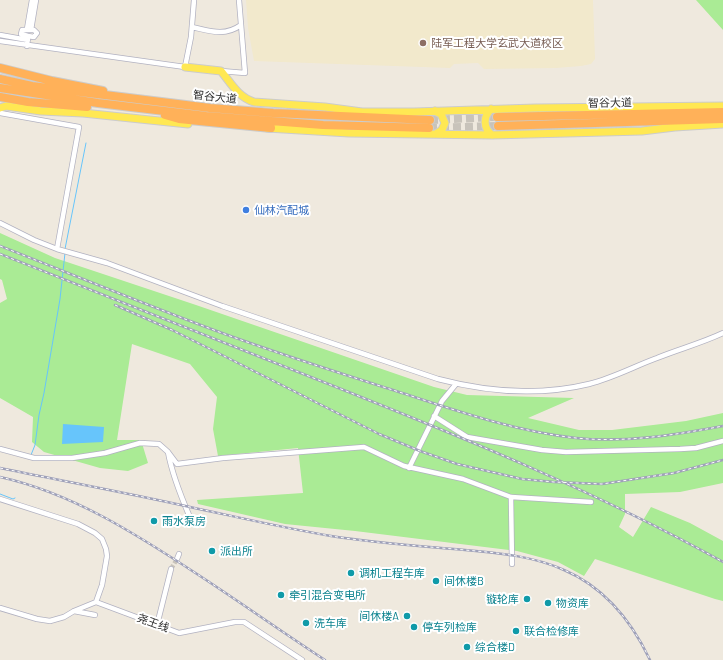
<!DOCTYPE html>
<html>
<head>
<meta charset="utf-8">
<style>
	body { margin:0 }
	canvas { display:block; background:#efe9de }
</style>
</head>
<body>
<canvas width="723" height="660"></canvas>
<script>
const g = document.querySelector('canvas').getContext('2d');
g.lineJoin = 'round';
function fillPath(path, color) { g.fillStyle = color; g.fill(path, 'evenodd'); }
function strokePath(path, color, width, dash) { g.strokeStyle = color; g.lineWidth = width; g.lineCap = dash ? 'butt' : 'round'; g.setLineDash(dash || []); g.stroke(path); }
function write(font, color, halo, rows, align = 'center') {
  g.font = font + ' Barlow,"Noto Sans SC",sans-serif'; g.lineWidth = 4; g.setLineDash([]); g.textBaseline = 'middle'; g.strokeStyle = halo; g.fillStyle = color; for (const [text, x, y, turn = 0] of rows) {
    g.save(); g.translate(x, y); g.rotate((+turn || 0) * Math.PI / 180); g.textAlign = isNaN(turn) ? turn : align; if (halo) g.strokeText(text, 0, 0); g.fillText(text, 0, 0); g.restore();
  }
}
fillPath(new Path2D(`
	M246,0h347l2,59 -4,5 -10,2 -25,2 -72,1 -6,-6 -24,1 -4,4 -196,-7 -6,-33z`), '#f2e9cc');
fillPath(new Path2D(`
	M696,0h27v30z
	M0,233l55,25 141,47 238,82 33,8 107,3 -46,20 51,12h33l74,-9 37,-8v70l-43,9 -55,2v20l-6,13 14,10 18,-30 39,16 33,18v60l-8,-2 -120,-40 -11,17 -26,-14 -41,-11 -162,-20 -70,-7 -87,-20 -1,-4 106,-7 -5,-45 -80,8 -5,-27 4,-32 -27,-33 -58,-20 -15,96h24l7,23 -20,8 -28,-3 -56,-16 -12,-10 1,-25 -33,-19v-95l7,-4 -5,-19 -2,-1z`), '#aaeb95');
fillPath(new Path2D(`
	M63,424l41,3 -1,15 -41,2z`), '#67c5fb');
strokePath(new Path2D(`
	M65,249l21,-106
	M31,455l4,-10 4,-30 5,-22 16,-94 5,-46
	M0,494l13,5 2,-1`), '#67c5fb', 1);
strokePath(new Path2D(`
	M171,569l6,-10`), '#c8c3ba', 4.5, [4.5, 2]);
strokePath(new Path2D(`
	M430,120l67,-3
	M429,128l69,-2`), '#c8c3ba', 8, [8, 4]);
const street = new Path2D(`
	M192,27c18,4 32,10 49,-2
	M27,29l5,-29
	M31,30l5,-30
	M0,35l28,5
	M0,41l185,26 6,-30 3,-37
	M27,46l1,-10 6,1 3,-4 -3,-3h-12l-1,4 7,2
	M221,71l24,2 -6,-73
	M0,113l79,14 -22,122
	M0,223l34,17 23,9 50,14 115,43 216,73c49,13 102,17 151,5 24,-6 46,-18 68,-26 22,-9 45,-15 66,-25
	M434,416l33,21 75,13 24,2 114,-3 16,-1 27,-7
	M0,449l34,9h38l33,-5 35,-10 19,1 9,8c4,22 12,42 21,63
	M168,452l9,12 46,-6 141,-11 40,19 59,13 48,18 80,5
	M409,468l33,-67 14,-17
	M511,497l1,67
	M0,499l78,25 17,9 7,6 4,10 1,7 -5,29 -6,17
	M177,559l2,-5
	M0,608l37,11 13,2 14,-4 10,-6 22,-9 83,31 56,-11h9l58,38
	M74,611l21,4
	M157,625l14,-56`);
const primary = new Path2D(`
	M185,67l36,4c10,12 17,26 33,31l71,5 37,5h52l121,-4 188,-2
	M0,108l6,-2 35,5 42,2 105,11
	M491,109c-8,8 -8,19 1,26
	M435,111l6,3 4,9 -3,7 -6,4
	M267,128l82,5 143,2 150,-4 33,-4 48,-3`);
const highway = new Path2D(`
	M0,68l52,13 51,10
	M0,79l32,7 178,22 63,5 157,7
	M0,88l98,15 108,13 117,9 106,3
	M0,97l28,5 59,5
	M165,115l14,4 92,9
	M497,117l226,-5
	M498,126l225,-7`);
strokePath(street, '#b2b2c1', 6);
strokePath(primary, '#ccc', 9);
strokePath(highway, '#ccc', 10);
strokePath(street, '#fff', 4.5);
strokePath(primary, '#ffe853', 7);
strokePath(highway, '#ffb159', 8);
const rail = new Path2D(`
	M0,246c66,26 132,53 198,78 65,25 132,46 198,67 59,19 117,40 180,47 49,5 99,-3 147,-12
	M0,254c110,44 221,87 331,131 133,53 266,107 392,177
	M115,305l57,25 44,22 163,82 41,17 37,13 65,15 32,3 48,2 72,-11 49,-13
	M0,468c63,13 127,25 190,39 47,10 94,21 141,29 44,7 89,10 134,14 34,3 68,6 99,20 40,17 68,52 86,90
	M0,477c72,16 136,57 197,97 43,28 85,58 128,86`);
strokePath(rail, '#9fa1b9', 2.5);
strokePath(rail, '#fff', 1, [3]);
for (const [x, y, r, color] of [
	[423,43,4,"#8d6e63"],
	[246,210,4,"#3f7fe0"],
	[154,521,4,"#0f9aa8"],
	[212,551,4,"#0f9aa8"],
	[351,573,4,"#0f9aa8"],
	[436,581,4,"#0f9aa8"],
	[281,595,4,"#0f9aa8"],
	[527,599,4,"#0f9aa8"],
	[548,603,4,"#0f9aa8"],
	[407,616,4,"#0f9aa8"],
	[306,623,4,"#0f9aa8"],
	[414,627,4,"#0f9aa8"],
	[516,631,4,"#0f9aa8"],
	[467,647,4,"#0f9aa8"]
]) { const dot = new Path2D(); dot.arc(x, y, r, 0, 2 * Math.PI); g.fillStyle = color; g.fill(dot); strokePath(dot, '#fff', 1.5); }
write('11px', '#785e54', '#fff', [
	["陆军工程大学玄武大道校区",431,43]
], 'left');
write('11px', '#2c2c2c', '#fff', [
	["智谷大道",215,97,6],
	["智谷大道",610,103,-1],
	["尧王线",153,623,20]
]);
write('11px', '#366cbe', '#fff', [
	["仙林汽配城",254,210]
], 'left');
write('11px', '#0d838f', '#fff', [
	["雨水泵房",162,521],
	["派出所",220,551],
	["调机工程车库",359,573],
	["间休楼B",444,581],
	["牵引混合变电所",289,595],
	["镟轮库",519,599,"right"],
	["物资库",556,603],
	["间休楼A",399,616,"right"],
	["洗车库",314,623],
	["停车列检库",422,627],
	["联合检修库",524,631],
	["综合楼D",475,647]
], 'left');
</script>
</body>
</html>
